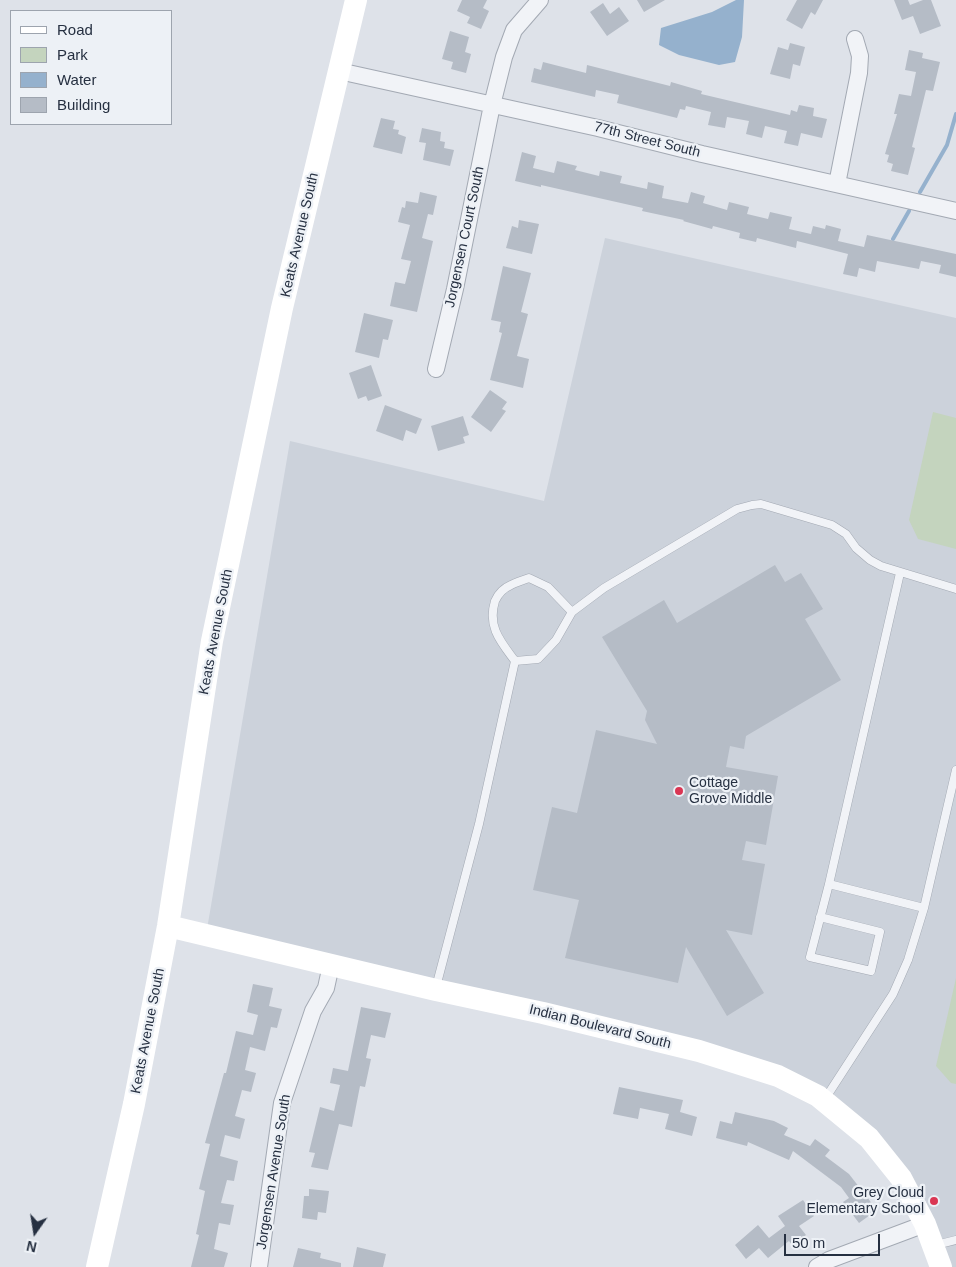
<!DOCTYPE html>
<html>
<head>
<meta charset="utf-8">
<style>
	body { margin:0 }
	#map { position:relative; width:956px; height:1267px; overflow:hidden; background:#dee2e9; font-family:Helvetica,sans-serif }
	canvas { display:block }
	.legend { position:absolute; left:10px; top:10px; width:162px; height:115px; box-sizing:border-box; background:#edf1f6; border:1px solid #9da4ae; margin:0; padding:6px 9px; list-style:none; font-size:15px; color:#263041 }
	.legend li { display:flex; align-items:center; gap:10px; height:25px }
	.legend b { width:25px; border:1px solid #9da4ae }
	.north { position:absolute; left:10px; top:1207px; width:50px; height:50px; -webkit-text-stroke:4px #edf1f6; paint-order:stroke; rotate:193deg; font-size:14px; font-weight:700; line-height:20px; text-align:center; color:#263041 }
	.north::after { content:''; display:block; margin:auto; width:18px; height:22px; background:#263041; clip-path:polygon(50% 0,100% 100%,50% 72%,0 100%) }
	.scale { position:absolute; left:784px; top:1234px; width:96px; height:22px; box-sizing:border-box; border:2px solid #263041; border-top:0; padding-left:6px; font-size:15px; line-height:18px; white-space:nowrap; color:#263041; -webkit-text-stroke:4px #edf1f6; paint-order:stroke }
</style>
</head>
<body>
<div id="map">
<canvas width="956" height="1267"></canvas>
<ul class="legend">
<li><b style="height:6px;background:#fff"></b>Road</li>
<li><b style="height:14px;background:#c4d4be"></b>Park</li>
<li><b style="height:14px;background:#95b1cd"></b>Water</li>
<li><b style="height:14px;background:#b5bcc6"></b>Building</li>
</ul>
<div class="north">N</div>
<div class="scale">50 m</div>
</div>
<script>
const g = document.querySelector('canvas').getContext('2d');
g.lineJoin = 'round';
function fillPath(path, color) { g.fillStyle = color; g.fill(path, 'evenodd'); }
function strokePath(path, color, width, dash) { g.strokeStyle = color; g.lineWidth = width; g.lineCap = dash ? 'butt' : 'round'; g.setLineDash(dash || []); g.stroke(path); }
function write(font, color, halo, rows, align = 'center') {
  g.font = font + ' Helvetica,sans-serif'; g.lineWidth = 4.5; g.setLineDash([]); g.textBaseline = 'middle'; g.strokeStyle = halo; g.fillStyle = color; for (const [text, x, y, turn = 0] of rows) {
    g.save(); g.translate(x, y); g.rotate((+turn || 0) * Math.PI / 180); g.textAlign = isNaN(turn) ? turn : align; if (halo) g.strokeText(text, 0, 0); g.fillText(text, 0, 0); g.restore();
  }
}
fillPath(new Path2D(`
	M605,238l351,80v949h-16l-39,-89 -123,-102 -572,-141 84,-494 254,60z`), '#ccd2db');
fillPath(new Path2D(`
	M933,412l23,6v131l-38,-10 -9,-19z
	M956,978v106l-5,-1 -15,-17z`), '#c4d4be');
fillPath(new Path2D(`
	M736,0h8l-2,37 -7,25 -16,3 -40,-10 -20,-10 2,-17 51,-16z`), '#95b1cd');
strokePath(new Path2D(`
	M920,192l27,-47 9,-31
	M893,239l16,-28`), '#95b1cd', 4);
fillPath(new Path2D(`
	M462,0h25l-4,8 6,3 -8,18 -14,-6 3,-6 -13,-6z
	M637,0h28l-21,12z
	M797,0h26l-8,15 -4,-3 -9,17 -16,-9z
	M894,0h14l2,5 13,-5h8l10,26 -21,8 -7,-18 -11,4z
	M603,3l7,11 9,-7 10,14 -22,15 -17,-24z
	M450,31l19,6 -4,15 6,2 -5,19 -15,-4 2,-7 -11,-3z
	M790,43l15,4 -5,19 -7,-2 -3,15 -20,-5 8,-27 10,3z
	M909,50l14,3 -1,5 18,4 -7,29 -7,-1 -14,57 3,1 -7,27 -17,-4 2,-7 -6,-2 2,-7 -4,-1 12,-40h-3l5,-20 12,2 5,-24 -11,-2z
	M543,62l43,11 1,-8 83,21 1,-4 31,9 -1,3 89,21 1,-5 6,2 2,-7 15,3 -1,8 14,3 -5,19 -21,-5 -3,13 -14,-3 3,-12 -22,-5 -3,12 -16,-4 3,-13 -22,-4 -2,11 -17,-3 3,-13 -25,-6 -1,4 -5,-1 -3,9 -60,-15 2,-8 -23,-5 -1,7 -64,-15 3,-14 7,2z
	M381,118l14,3 -2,8 6,1 -1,4 8,3 -4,17 -29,-7z
	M422,128l19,4 -1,9 5,1 -1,6 10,2 -4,16 -27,-6 3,-17 -7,-1z
	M522,152l14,4 -3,12 21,5 3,-12 20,5 -2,4 24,6 1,-5 22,5 -2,7 27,6 1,-7 16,4 -2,12 26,5 3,-11 14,4 -2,7 24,7 2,-8 20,5 -2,7 21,5 2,-7 22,5 -3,12 22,5 2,-8 12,3 1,-4 15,4 -3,12 26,6 3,-12 89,19v23l-17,-4 2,-8 -20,-4 -2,8 -42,-8 -2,11 -16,-4 -2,9 -14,-3 5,-20 -51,-13 -1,7 -39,-10 -1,4 -17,-4 1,-5 -27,-7 -1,3 -29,-8 1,-1 -42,-9 1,-3 -102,-23v2l-26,-6z
	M420,192l17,4 -4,19 -5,-1 -6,24 11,3 -16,71 -27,-6 5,-24 10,2 6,-23 -10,-2 9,-34 -12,-3 4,-15 3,1 1,-7 12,2z
	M519,220l20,4 -7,30 -26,-6 6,-22 6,2z
	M503,266l28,7 -10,39 7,2 -11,42 12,3 -6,29 -33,-8 12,-47 -3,-1 2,-10 -10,-2z
	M364,313l29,7 -5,20 -5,-1 -4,19 -24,-6z
	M371,365l11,31 -14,5 -2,-5 -8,3 -9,-26z
	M490,390l17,12 -5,7 4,2 -15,21 -20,-15z
	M385,405l37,14 -6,15 -10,-4 -3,11 -27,-10z
	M463,416l6,19 -6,2 2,6 -27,8 -7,-25z
	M775,565l10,17 16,-9 22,36 -18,10 36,61 -95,56 -2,13 -14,-3 -4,21 52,9 -12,69 -20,-4 -4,19 23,4 -13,71 -26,-5 38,63 -37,23 -41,-69 -8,36 -113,-25 14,-58 -46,-10 19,-83 25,6 19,-83 61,14 -12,-24 2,-9 -45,-74 62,-37 13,23z
	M253,984l20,4 -4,18 13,3 -5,19 -6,-1 -6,24 -15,-4 -5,23 11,3 -5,19 -9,-2 -7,26 10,3 -5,20 -15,-4 -5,21 18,5 -4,20 -7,-1 -6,23 13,2 -4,20 -11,-2 -5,26 14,4 -4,14h-33l8,-32 -3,-1 9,-43 -6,-2 11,-45 -5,-1 19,-70h2l10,-42 17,4 5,-20 -11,-3z
	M361,1007l30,6 -6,25 -14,-3 -5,23 5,1 -6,28 -5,-1 -8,41 -13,-3 -11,46 -17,-3 4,-14 -6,-1 11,-45 14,4 6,-26 -10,-2 3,-15 15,3z
	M619,1087l64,13 -3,12 17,5 -5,19 -27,-7 4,-15 -29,-6 -2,11 -25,-5z
	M735,1112l39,9 14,7 -4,7 26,11 5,-7 15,11 -5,6 24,18 28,36 -18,13 -16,-21 6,-4 -8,-11 -48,-36 -4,9 -41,-18 -1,4 -31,-8 4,-17 12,3z
	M309,1189l20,2 -3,22 -8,-1 -1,8 -15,-2 2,-22h5z
	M803,1200l11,16 -15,10 7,9 -14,10 -3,-4 -21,17 -9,-10 -13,11 -11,-14 23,-20 11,13 16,-12 -7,-10z
	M357,1247l29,7 -3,13h-30z
	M298,1248l23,5 -1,5 21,5v4h-48z`), '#b5bcc6');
const lane = new Path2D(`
	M900,573l-71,311 95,24
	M572,612l-24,-25 -19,-9c-6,2 -12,4 -18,7 -7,3 -13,9 -16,16 -8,26 6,41 20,60l23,-2 18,-19 16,-28 32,-24 133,-79 15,-4 9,-1 71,21 14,9 10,14 14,12 11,6 75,23
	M820,917l60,15 -9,39 -61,-14 19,-73
	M436,987l43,-163 36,-163
	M825,1099l68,-105 15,-34 16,-52 32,-138
	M936,1245l20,-5`);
const street = new Path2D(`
	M339,71l259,57 104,26 254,57
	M837,184l22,-111 1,-17 -5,-17
	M436,369l19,-80 37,-184 12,-48 10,-27 26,-30
	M259,1267l23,-164 31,-92 13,-23 5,-23
	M817,1267l12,-7 96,-36`);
strokePath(lane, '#a3a9b3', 9);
strokePath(street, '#a3a9b3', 18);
strokePath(lane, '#f1f3f7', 8);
strokePath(street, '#f1f3f7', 16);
strokePath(new Path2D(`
	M168,926l268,64 107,23 156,38 79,25 40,20 51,42 32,40 24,46 16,43
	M97,1267l37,-163 34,-178 44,-285 70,-333 74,-308`), '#fff', 22);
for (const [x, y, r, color] of [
	[679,791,5,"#da3653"],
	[934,1201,5,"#da3653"]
]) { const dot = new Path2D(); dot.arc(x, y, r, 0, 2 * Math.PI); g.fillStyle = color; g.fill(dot); strokePath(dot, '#edf1f6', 2); }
write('14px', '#263041', '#edf1f6', [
	["77th Street South",647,140,14],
	["Keats Avenue South",300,235,-77],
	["Jorgensen Court South",465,237,-78],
	["Keats Avenue South",216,632,-79],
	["Indian Boulevard South",600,1027,14],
	["Keats Avenue South",148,1031,-79],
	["Jorgensen Avenue South",274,1172,-81]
]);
write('14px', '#263041', '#edf1f6', [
	["Cottage",689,783],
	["Grove Middle",689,799],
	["Grey Cloud",924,1193,"right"],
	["Elementary School",924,1209,"right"]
], 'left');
</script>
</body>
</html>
